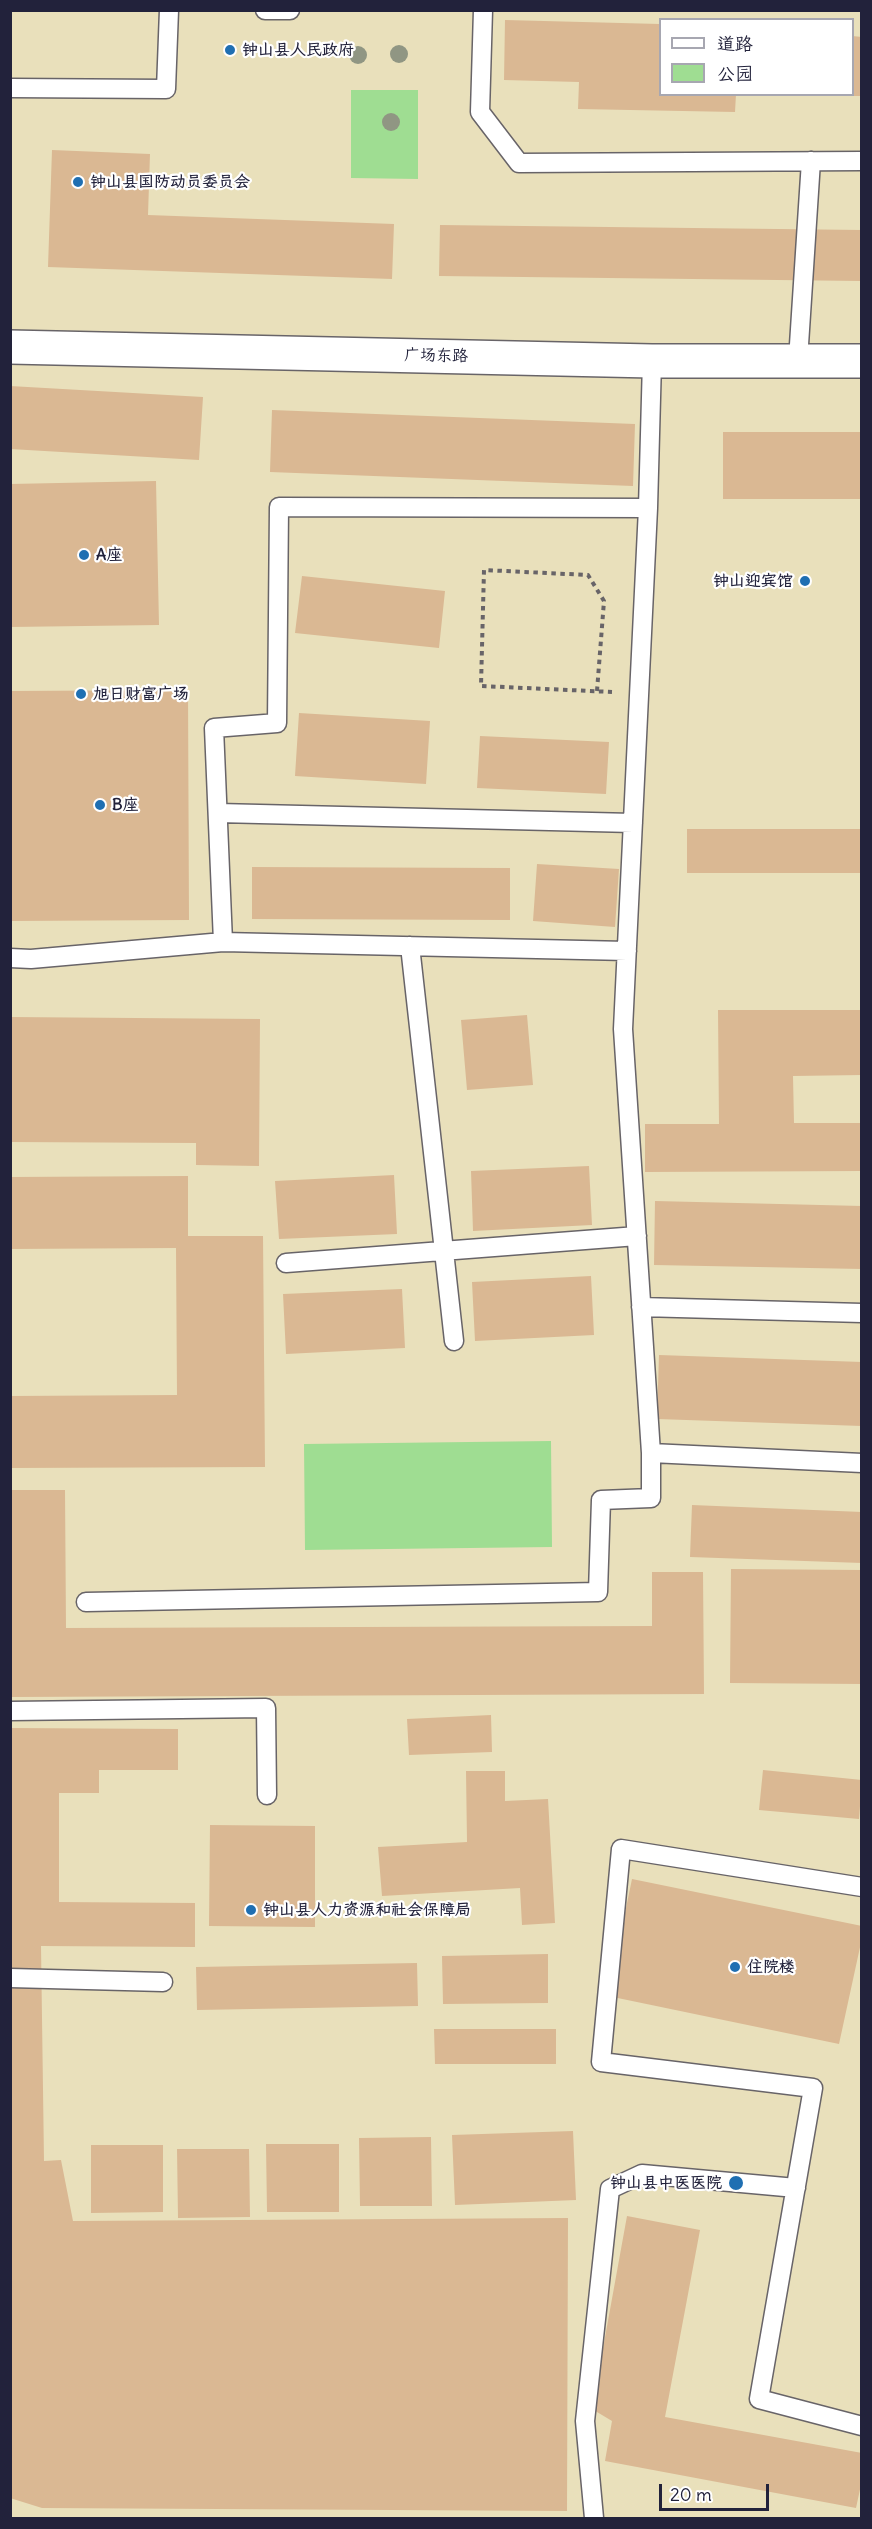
<!DOCTYPE html>
<html>
<head>
<meta charset="utf-8">
<style>
	body { margin:0 }
	#map { position:relative; width:872px; height:2529px; overflow:hidden; background:#e9e0bb; font-family:Delius,"LXGW WenKai TC",sans-serif }
	canvas { display:block }
	.frame { position:absolute; inset:0; border:12px solid #22223b; pointer-events:none }
	.legend { position:absolute; left:659px; top:18px; width:195px; height:78px; box-sizing:border-box; background:#fff; border:2px solid #a7a7b1; margin:0; padding:8px 10px; list-style:none; font-size:18px; color:#22223b }
	.legend li { display:flex; align-items:center; gap:12px; height:30px }
	.legend b { width:30px; border:2px solid #a7a7b1 }
	.scale { position:absolute; left:659px; top:2484px; width:110px; height:27px; box-sizing:border-box; border:3px solid #22223b; border-top:0; padding-left:8px; font-size:18px; line-height:21px; white-space:nowrap; color:#22223b; -webkit-text-stroke:4px #fff; paint-order:stroke }
</style>
</head>
<body>
<div id="map">
<canvas width="872" height="2529"></canvas>
<div class="frame"></div>
<ul class="legend">
<li><b style="height:8px;background:#fff"></b>道路</li>
<li><b style="height:16px;background:#9fdd92"></b>公园</li>
</ul>
<div class="scale">20 m</div>
</div>
<script>
const g = document.querySelector('canvas').getContext('2d');
g.lineJoin = 'round';
function fillPath(path, color) { g.fillStyle = color; g.fill(path, 'evenodd'); }
function strokePath(path, color, width, dash) { g.strokeStyle = color; g.lineWidth = width; g.lineCap = dash ? 'butt' : 'round'; g.setLineDash(dash || []); g.stroke(path); }
function write(font, color, halo, rows, align = 'center') {
  g.font = font + ' Delius,"LXGW WenKai TC",sans-serif'; g.lineWidth = 4.5; g.setLineDash([]); g.textBaseline = 'middle'; g.strokeStyle = halo; g.fillStyle = color; for (const [text, x, y, turn = 0] of rows) {
    g.save(); g.translate(x, y); g.rotate((+turn || 0) * Math.PI / 180); g.textAlign = isNaN(turn) ? turn : align; if (halo) g.strokeText(text, 0, 0); g.fillText(text, 0, 0); g.restore();
  }
}
fillPath(new Path2D(`
	M351,90h67v89l-67,-1z
	M551,1441l1,106 -247,3 -1,-106z`), '#9fdd92');
fillPath(new Path2D(`
	M505,20l155,4v70h76l-1,18 -157,-3 1,-27 -75,-2z
	M852,36l10,1v59h-10z
	M52,150l98,4 -2,61 246,9 -2,55 -344,-12z
	M440,225l422,5v51l-423,-5z
	M10,386l193,11 -4,63 -189,-11z
	M272,410l363,14 -2,62 -363,-14z
	M723,432h139v67h-139z
	M156,481l3,144 -149,2v-143z
	M302,576l143,15 -6,57 -144,-15z
	M188,690l1,230 -179,1v-230z
	M299,713l131,8 -4,63 -131,-8z
	M480,736l129,6 -3,52 -129,-6z
	M687,829h175v44h-175z
	M537,864l82,5 -4,58 -82,-6z
	M252,867l258,1v52l-258,-1z
	M718,1010h144v65l-69,1 1,47h68v48l-217,1v-48h74z
	M527,1015l6,70 -66,5 -6,-70z
	M10,1017l250,2 -1,147 -63,-1v-22l-186,-1z
	M589,1166l3,59 -119,6 -2,-60z
	M394,1175l3,59 -118,5 -4,-58z
	M188,1176v60h75l2,231 -255,1v-72l167,-1 -1,-147 -166,1v-72z
	M655,1201l207,5v63l-208,-4z
	M591,1276l3,59 -119,6 -3,-59z
	M402,1289l3,59 -119,6 -3,-60z
	M659,1355l203,7v64l-205,-7z
	M10,1490h55l1,138 586,-2v-54h51l1,122 -694,3z
	M692,1505l170,7v51l-172,-6z
	M731,1569l131,1v114l-132,-1z
	M491,1715l1,37 -83,3 -2,-36z
	M10,1728l168,1v41h-79v23h-40v109l136,1v44l-154,-1 3,215 17,-1 12,61 495,-3 -1,293 -525,-3 -32,-10z
	M763,1770l99,10 -3,39 -100,-9z
	M466,1771h39v30l43,-2 7,124 -33,2 -2,-37 -138,8 -4,-49 89,-5z
	M210,1825l105,1v101l-106,-1z
	M632,1879l230,47v12l-23,106 -231,-48z
	M548,1954v49l-105,1 -1,-48z
	M417,1963l1,43 -221,4 -1,-43z
	M434,2029h122v35h-121z
	M573,2131l3,69 -121,5 -3,-70z
	M431,2137l1,69h-72l-1,-68z
	M266,2144h73v68h-72z
	M91,2145h72v67l-72,1z
	M177,2149h72l1,68 -72,1z
	M627,2216l73,14 -35,187 197,36v27l-6,28 -251,-47 7,-40 -20,-12z`), '#dab893');
const lane = new Path2D(`
	M265,10h25
	M483,10l-3,102 39,51 343,-2
	M10,88l156,1 3,-79
	M798,360l13,-199
	M218,813l415,10
	M223,942l-9,-214 63,-5 2,-216 369,1
	M410,946l44,395
	M10,958l21,1 192,-17 404,9
	M286,1263l351,-27
	M641,1307l221,6
	M651,1453l211,10
	M86,1602l512,-10 3,-92 50,-2v-45l-28,-424 25,-521 4,-147
	M10,1711l256,-3 1,87
	M862,1887l-241,-38 -20,213 212,26 -54,311 103,27
	M10,1978l153,4
	M594,2518l-9,-97 25,-232 32,-15 154,14`);
const secondary = new Path2D(`
	M10,347l642,14h210`);
strokePath(lane, '#686468', 21);
strokePath(secondary, '#686468', 36);
strokePath(new Path2D(`
	M597,691l7,-90 -16,-26 -104,-5 -3,116 131,6`), '#686468', 4, [4.5, 4.5]);
strokePath(lane, '#fff', 18);
strokePath(secondary, '#fff', 33);
g.fillStyle = '#909683';
for (const [x, y] of [
	[399,54],
	[358,55],
	[391,122]
]) { g.beginPath(); g.arc(x, y, 9, 0, 2 * Math.PI); g.fill(); }
for (const [x, y, r, color] of [
	[230,50,6,"#1f6fb2"],
	[78,182,6,"#1f6fb2"],
	[84,555,6,"#1f6fb2"],
	[805,581,6,"#1f6fb2"],
	[81,694,6,"#1f6fb2"],
	[100,805,6,"#1f6fb2"],
	[251,1910,6,"#1f6fb2"],
	[735,1967,6,"#1f6fb2"],
	[736,2183,8,"#1f6fb2"]
]) { const dot = new Path2D(); dot.arc(x, y, r, 0, 2 * Math.PI); g.fillStyle = color; g.fill(dot); strokePath(dot, '#fff', 2); }
write('bold 16px', '#22223b', '#fff', [
	["钟山县人民政府",242,50],
	["钟山县国防动员委员会",90,182],
	["A座",96,555],
	["钟山迎宾馆",793,581,"right"],
	["旭日财富广场",93,694],
	["B座",112,805],
	["钟山县人力资源和社会保障局",263,1910],
	["住院楼",747,1967],
	["钟山县中医医院",722,2183,"right"]
], 'left');
write('16px', '#22223b', '#fff', [
	["广场东路",436,356,1]
]);
</script>
</body>
</html>
